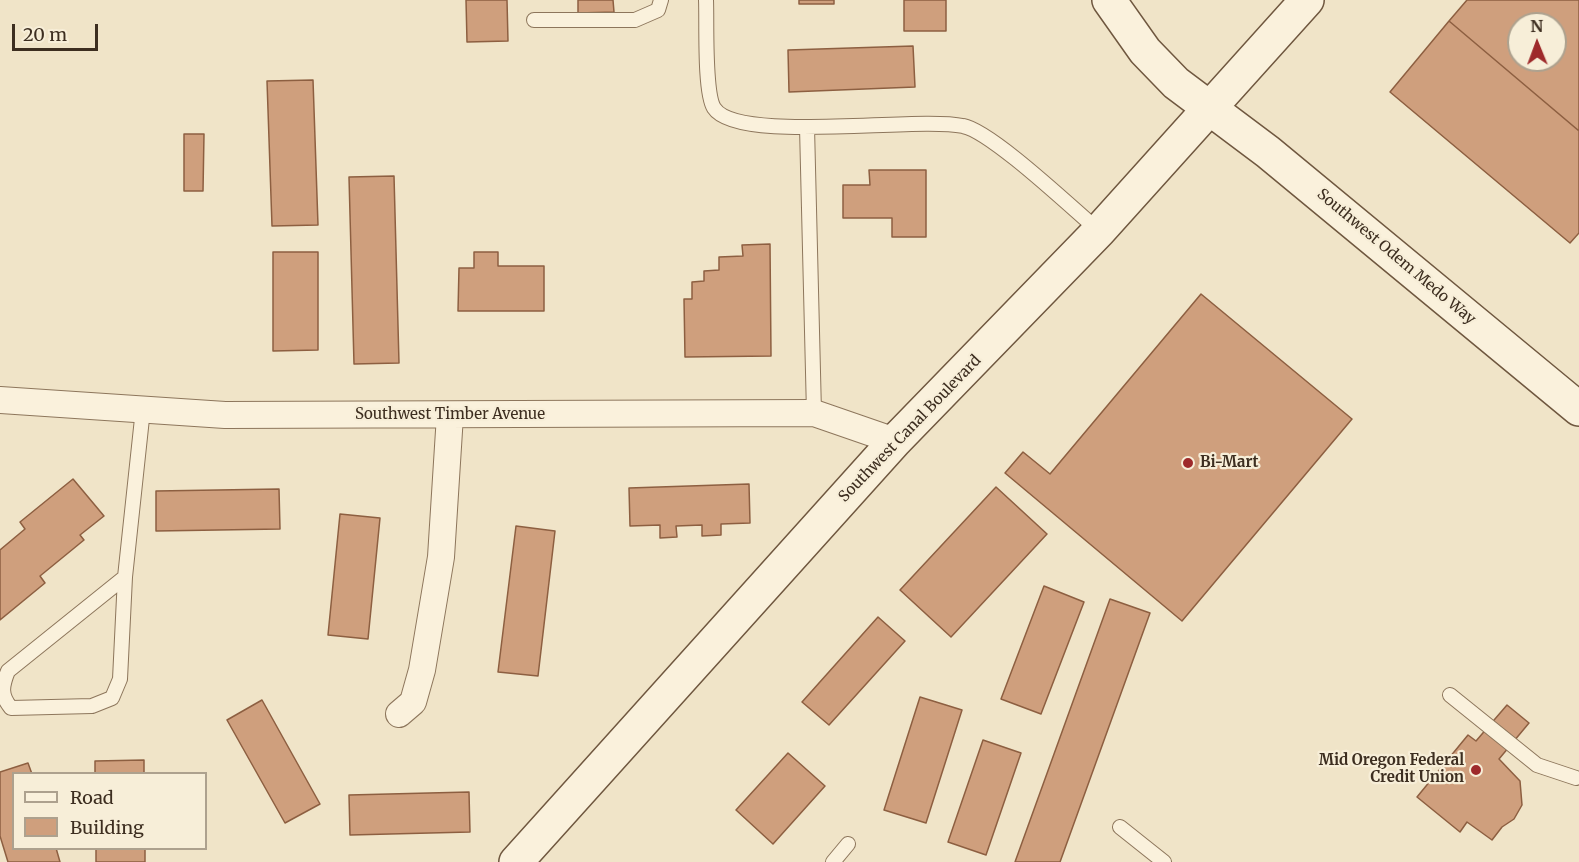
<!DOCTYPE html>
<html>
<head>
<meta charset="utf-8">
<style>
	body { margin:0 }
	#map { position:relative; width:1579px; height:862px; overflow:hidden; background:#f0e4c8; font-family:Merriweather,serif }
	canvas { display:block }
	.legend { position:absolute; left:12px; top:772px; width:195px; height:78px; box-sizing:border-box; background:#f7eed8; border:2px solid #ada18e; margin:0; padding:8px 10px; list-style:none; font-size:18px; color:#3d2e20 }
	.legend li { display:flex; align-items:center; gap:12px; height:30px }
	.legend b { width:30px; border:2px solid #ada18e }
	.north { position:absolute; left:1507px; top:12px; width:60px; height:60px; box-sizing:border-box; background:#f7eed8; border:2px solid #ada18e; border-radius:50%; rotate:359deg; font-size:16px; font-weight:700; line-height:24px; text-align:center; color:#3d2e20 }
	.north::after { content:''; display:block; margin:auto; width:21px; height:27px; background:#9e2a2b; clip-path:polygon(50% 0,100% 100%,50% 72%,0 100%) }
	.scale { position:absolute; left:12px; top:24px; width:86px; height:27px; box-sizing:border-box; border:3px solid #3d2e20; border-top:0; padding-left:8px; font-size:18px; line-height:21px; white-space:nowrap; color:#3d2e20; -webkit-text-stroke:4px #f7eed8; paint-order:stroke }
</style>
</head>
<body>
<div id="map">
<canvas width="1579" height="862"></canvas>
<ul class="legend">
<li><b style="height:8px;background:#faf1dc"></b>Road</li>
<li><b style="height:16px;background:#cf9f7d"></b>Building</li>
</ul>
<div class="north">N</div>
<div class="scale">20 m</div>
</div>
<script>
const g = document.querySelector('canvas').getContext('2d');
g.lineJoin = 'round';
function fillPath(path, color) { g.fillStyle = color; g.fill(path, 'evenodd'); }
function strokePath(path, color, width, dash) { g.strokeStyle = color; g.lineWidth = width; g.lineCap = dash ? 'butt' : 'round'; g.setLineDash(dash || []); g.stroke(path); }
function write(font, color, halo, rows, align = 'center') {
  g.font = font + ' Merriweather,serif'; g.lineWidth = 4.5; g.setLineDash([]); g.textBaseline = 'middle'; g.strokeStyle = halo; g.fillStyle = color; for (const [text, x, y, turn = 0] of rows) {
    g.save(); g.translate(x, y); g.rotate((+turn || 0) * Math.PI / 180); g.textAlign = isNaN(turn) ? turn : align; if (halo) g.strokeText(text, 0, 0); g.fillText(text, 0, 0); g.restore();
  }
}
const building = new Path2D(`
	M466,0h41l1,41 -41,1z
	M578,0h35l1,12 -36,1z
	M799,0h35v4h-35z
	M904,0h42v31h-42z
	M1467,0h112v131l-130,-110zM1519,24h36v36h-36z
	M1449,21l130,110v102l-9,10 -180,-151z
	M913,46l2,41 -126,5 -1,-42z
	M313,80l5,145 -46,1 -5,-145z
	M184,134h20l-1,57h-19z
	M869,170h57v67h-34v-19h-49v-33h27z
	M394,176l5,187 -45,1 -5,-187z
	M770,244l1,112 -86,1 -1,-58h8v-17l12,-1v-10l15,-1v-13l24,-1 -1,-11z
	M273,252h45v98l-45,1z
	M474,252h24v14h46v45h-86l1,-43h15z
	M1201,294l151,125 -170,202 -177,-148 18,-21 27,22z
	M73,479l31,37 -24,19 4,5 -44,36 5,7 -45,37v-70l25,-21 -5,-7z
	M749,484l1,39 -29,1v11l-19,1v-11l-26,1 1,11 -17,1v-13l-30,1 -1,-38z
	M996,487l51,47 -96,103 -51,-47z
	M279,489l1,40 -124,2v-40z
	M340,514l40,4 -12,121 -40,-4z
	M516,526l39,5 -17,145 -40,-4z
	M1044,586l40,16 -43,112 -40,-15z
	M1110,599l40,14 -90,249h-45z
	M878,617l27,24 -76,84 -27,-23z
	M920,697l42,13 -36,113 -42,-13z
	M262,700l58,104 -35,19 -58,-103z
	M1507,705l22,18 -30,36 21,22 2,24 -8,14 -12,8 -10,13 -25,-18 -7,10 -43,-35 51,-62 8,6z
	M983,740l38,13 -35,102 -38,-13z
	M788,753l37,33 -52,58 -37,-34z
	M144,760v14h-49v-13z
	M28,763l4,11h-18v74h42l4,14h-52l-8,-26v-64z
	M469,792l1,40 -120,3 -1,-40z
	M96,848h49v14h-49z`);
fillPath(building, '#cf9f7d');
strokePath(building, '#8d5f41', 1.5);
const lane = new Path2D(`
	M706,0c1,22 -2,92 8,108 23,36 202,8 249,18 28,5 110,83 136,105
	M534,20h101l23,-10 3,-10
	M807,127l7,286
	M125,577l-5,102 -8,19 -20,8 -81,2c-11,-13 -9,-22 -3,-37l117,-94 18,-168
	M1450,695l87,70 39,13
	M1120,827l44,35
	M833,862l15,-18`);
const street = new Path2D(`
	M0,400l225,15 589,-2 81,28
	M399,714l14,-12 9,-32 19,-113 9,-142`);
const secondary = new Path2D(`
	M1109,0l36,51 31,32 92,69 311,257
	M516,862l379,-421 204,-210 208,-231`);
strokePath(lane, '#8d765c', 16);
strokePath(street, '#8d765c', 28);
strokePath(secondary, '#6f573f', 36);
strokePath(lane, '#faf1dc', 14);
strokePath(street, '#faf1dc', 26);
strokePath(secondary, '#faf1dc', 33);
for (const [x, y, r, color] of [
	[1188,463,6,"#9e2a2b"],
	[1476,770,6,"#9e2a2b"]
]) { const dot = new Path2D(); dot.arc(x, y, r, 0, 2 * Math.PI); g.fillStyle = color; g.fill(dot); strokePath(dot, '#f7eed8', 2); }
write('15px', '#3d2e20', '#f7eed8', [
	["Southwest Odem Medo Way",1396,257,40],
	["Southwest Timber Avenue",450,415],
	["Southwest Canal Boulevard",910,429,-46]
]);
write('bold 15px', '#3d2e20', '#f7eed8', [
	["Bi-Mart",1200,463],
	["Mid Oregon Federal",1464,761,"right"],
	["Credit Union",1464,778,"right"]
], 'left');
</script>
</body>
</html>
